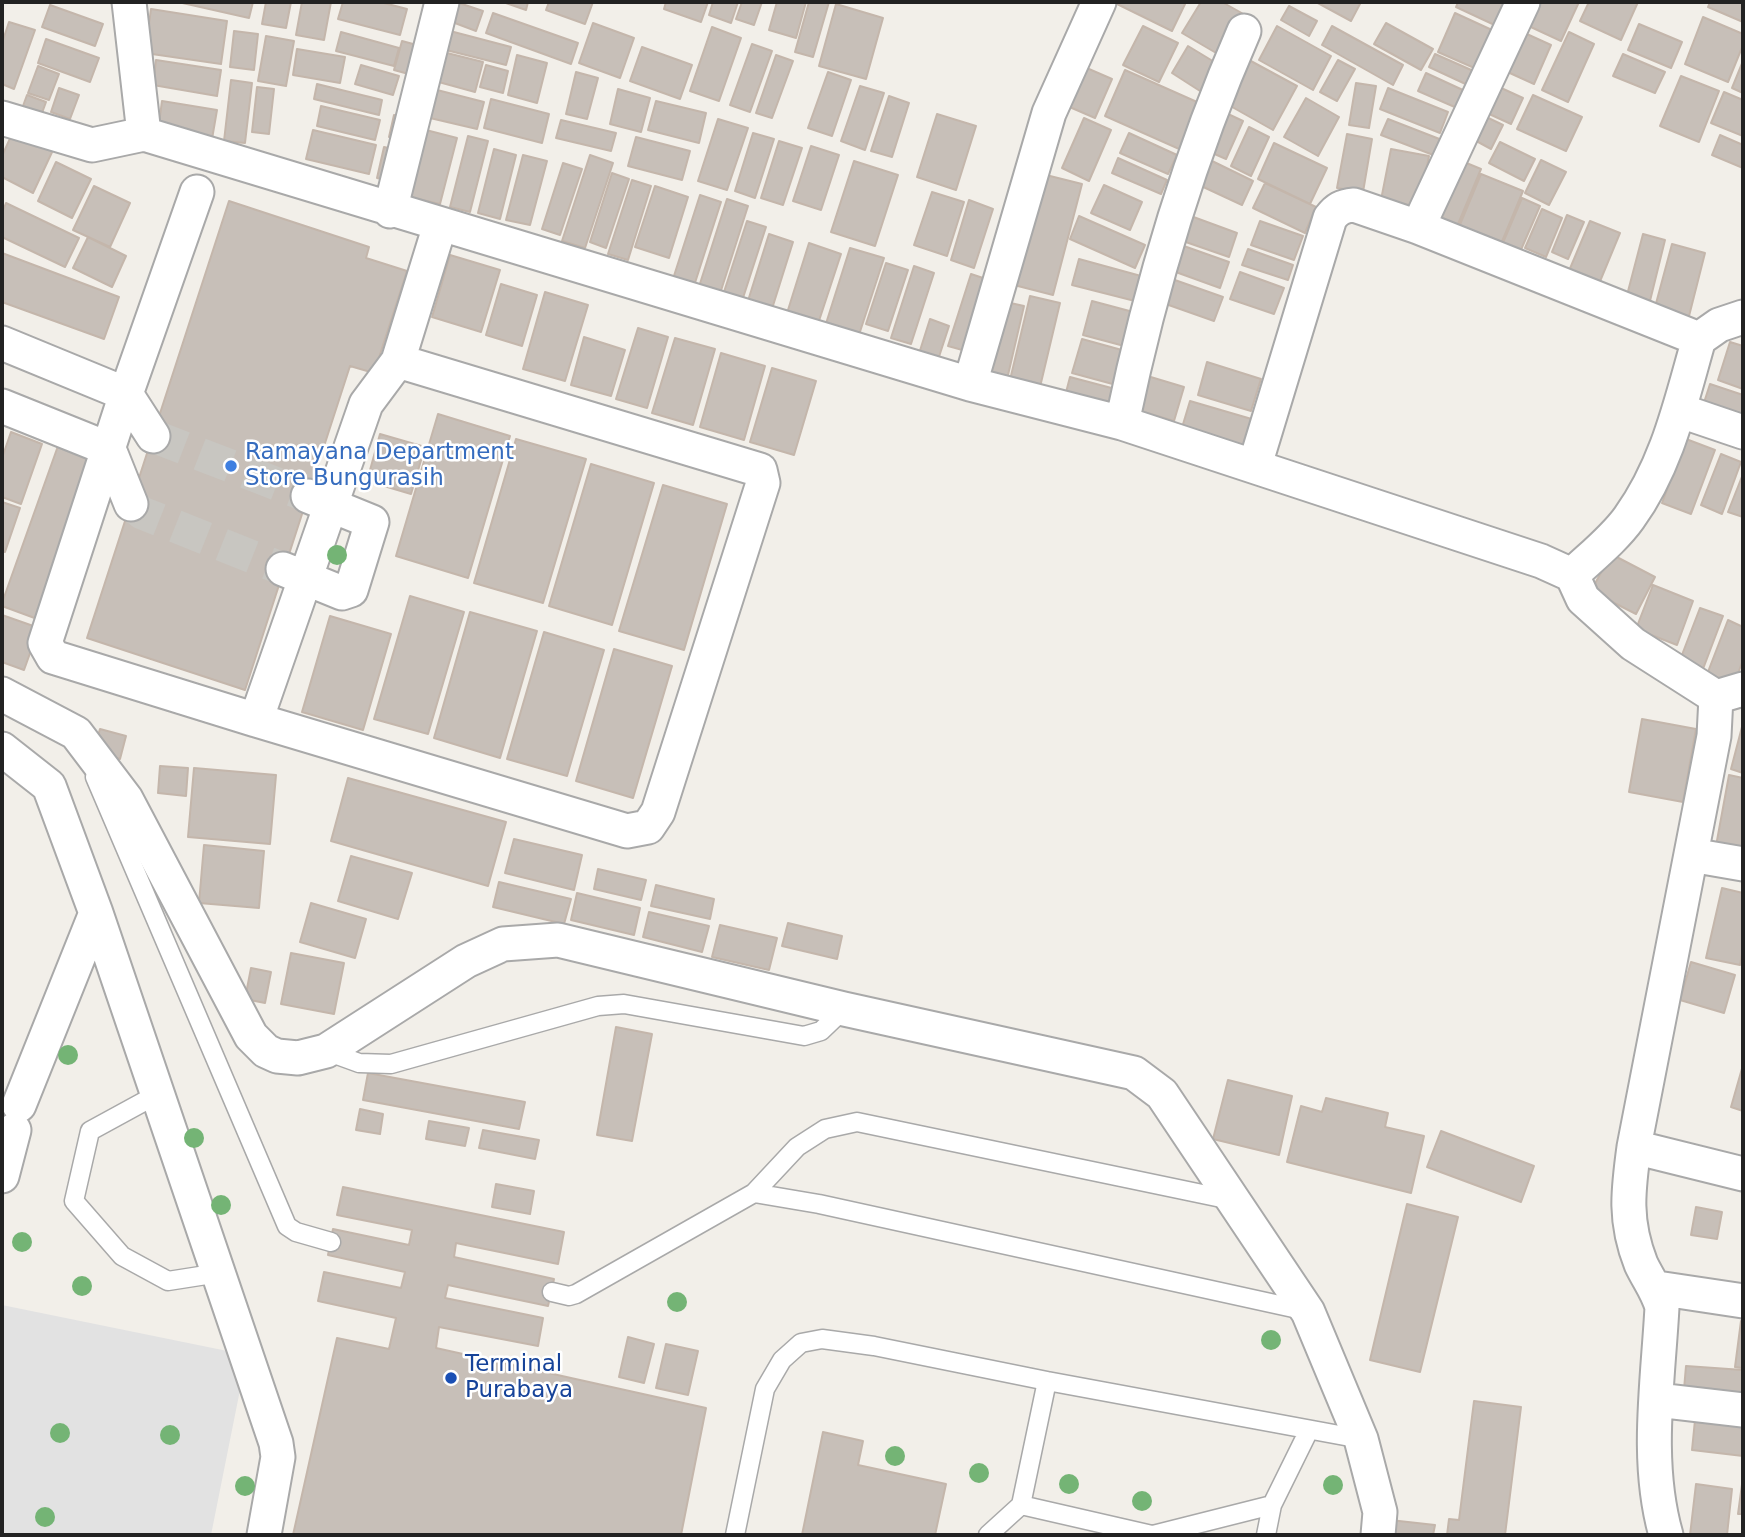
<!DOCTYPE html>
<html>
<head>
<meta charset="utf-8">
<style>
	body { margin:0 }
	#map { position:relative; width:1745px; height:1537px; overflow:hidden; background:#f2efe9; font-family:"DejaVu Sans",sans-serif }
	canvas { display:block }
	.frame { position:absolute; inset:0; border:4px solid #222; pointer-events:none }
</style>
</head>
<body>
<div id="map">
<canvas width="1745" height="1537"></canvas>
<div class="frame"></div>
</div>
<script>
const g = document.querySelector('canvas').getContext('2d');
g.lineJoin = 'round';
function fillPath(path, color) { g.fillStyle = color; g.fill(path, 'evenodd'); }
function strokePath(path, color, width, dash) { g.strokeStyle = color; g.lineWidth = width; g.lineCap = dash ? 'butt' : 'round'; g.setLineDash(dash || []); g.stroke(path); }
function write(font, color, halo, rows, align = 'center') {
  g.font = font + ' "DejaVu Sans",sans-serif'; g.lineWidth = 5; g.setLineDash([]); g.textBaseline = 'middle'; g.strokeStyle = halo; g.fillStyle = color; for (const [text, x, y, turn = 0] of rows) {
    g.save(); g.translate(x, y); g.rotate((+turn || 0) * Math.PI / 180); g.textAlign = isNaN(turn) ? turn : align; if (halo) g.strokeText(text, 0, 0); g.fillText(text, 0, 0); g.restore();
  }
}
fillPath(new Path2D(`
	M2,1305l245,50 -36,180h-209z`), '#e2e2e2');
const building = new Path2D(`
	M178,2h75l-4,16z
	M266,2h25l-5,26 -24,-4z
	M302,2h29l-7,38 -28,-5z
	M343,2h37l27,7 -7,26 -62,-16z
	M456,2l27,9 -7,20 -29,-11z
	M503,2h25l-2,8z
	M549,2h44l-8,22 -39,-14z
	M666,2h42l-7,20 -37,-13z
	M713,2h25l-7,21 -22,-8z
	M742,2h20l-8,23 -18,-6z
	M777,2h29l-10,36 -27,-8z
	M809,2h20l-16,55 -18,-5z
	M1113,2h73l-14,29z
	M1201,2h21l25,14 -24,41 -41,-24z
	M1316,2h45l-10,19z
	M1458,2h54l-11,26 -45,-21z
	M1529,2h50l-18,39 -41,-19z
	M1589,2h49l-17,38 -41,-19z
	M1710,2h33v20l-35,-15z
	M836,4l47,14 -17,61 -47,-13z
	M50,5l53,19 -8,22 -53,-19z
	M1289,6l28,15 -8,15 -28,-16z
	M151,9l76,12 -6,43 -76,-11z
	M493,13l85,30 -7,21 -85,-31z
	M1455,13l50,23 -17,38 -50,-22z
	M1703,17l40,17v11l-15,37 -43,-18z
	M9,22l26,8 -21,59 -12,-5v-41z
	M593,23l41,15 -14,40 -41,-15z
	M1386,23l47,26 -12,21 -47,-26z
	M1639,24l43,18 -11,26 -43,-18z
	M1143,26l35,17 -19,39 -36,-17z
	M1277,26l54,30 -18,34 -54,-30z
	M1332,26l71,39 -10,20 -71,-40z
	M712,27l29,11 -22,63 -29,-10z
	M1518,30l33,15 -17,39 -33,-15z
	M234,31l24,3 -4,36 -24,-3z
	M450,31l61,16 -5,18 -60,-15z
	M341,32l58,16 -5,18 -58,-15z
	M1569,32l25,12 -26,58 -26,-12z
	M266,36l28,5 -8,45 -28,-5z
	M46,39l53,19 -9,24 -52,-19z
	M402,41l22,6 -8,29 -22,-6z
	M752,44l20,7 -22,61 -20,-7z
	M1188,46l28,17 -16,28 -28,-18z
	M642,47l50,18 -12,34 -50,-18z
	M297,49l48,8 -5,26 -47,-8z
	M443,52l40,10 -8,30 -40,-11z
	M1435,54l43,19 -6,14 -43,-20z
	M1623,54l42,18 -10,21 -42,-17z
	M517,55l30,8 -10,40 -29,-8z
	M776,55l17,6 -21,57 -16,-5z
	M156,60l65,10 -4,26 -64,-11z
	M1249,60l48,26 -24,44 -48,-27z
	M1338,60l17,9 -18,32 -17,-9z
	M1743,61v32l-11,-5z
	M361,65l38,11 -6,19 -38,-11z
	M486,65l22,6 -5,22 -23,-6z
	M38,66l21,8 -10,26 -21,-7z
	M1082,66l30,13 -17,39 -30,-13z
	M1125,70l81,36 -20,46 -81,-36z
	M576,72l22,6 -11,41 -21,-5z
	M828,72l23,8 -19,56 -24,-8z
	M1426,73l39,18 -8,17 -39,-17z
	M1681,76l38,15 -20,51 -39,-16z
	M231,80l21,3 -7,60 -21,-2z
	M1356,83l20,3 -7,42 -20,-3z
	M317,84l65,16 -3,15 -65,-16z
	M860,86l24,7 -19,57 -24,-9z
	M257,87l17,2 -5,45 -17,-2z
	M1499,87l24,11 -12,26 -24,-11z
	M59,88l20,7 -9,24 -19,-7z
	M1388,88l60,24 -8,21 -60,-24z
	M618,89l32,9 -9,34 -31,-8z
	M437,90l47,12 -7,27 -47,-11z
	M1724,92l19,8v36l-32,-13z
	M27,95l19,7 -8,22 -19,-7z
	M1533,95l49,22 -16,34 -49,-22z
	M889,96l20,7 -17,54 -21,-6z
	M1306,98l33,19 -21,39 -34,-19z
	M491,99l58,15 -7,29 -58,-15z
	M162,101l55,9 -5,29 -54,-8z
	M656,101l50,12 -7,30 -51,-13z
	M321,106l59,14 -5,20 -58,-14z
	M937,114l39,12 -20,64 -39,-13z
	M1228,114l15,7 -17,38 -16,-7z
	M1480,114l23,11 -12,24 -22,-12z
	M394,115l13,2 -5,23 -13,-3z
	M1084,118l27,12 -22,51 -27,-13z
	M718,119l30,9 -21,62 -29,-9z
	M1388,119l54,21 -6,16 -55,-21z
	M561,120l55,13 -5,18 -55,-13z
	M1249,127l20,10 -18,39 -20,-10z
	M422,129l35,9 -17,66 -35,-8z
	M313,130l63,15 -7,29 -63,-15z
	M13,132l40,18 -20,43 -31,-16v-21z
	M753,133l21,6 -19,59 -20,-7z
	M1129,133l48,22 -9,19 -48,-21z
	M1347,134l25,5 -9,53 -26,-4z
	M1720,135l23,10v23l-31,-13z
	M468,136l20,5 -18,71 -20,-5z
	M636,137l54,14 -8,29 -54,-14z
	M779,141l23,7 -19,57 -22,-7z
	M1500,142l35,17 -11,22 -35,-18z
	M1274,143l53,25 -17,36 -52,-25z
	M811,146l28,9 -18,55 -28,-9z
	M384,147l17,4 -7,31 -17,-4z
	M494,149l22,6 -16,64 -22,-6z
	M1391,149l38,7 -10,51 -38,-7z
	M523,155l24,6 -17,64 -24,-5z
	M590,155l23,8 -28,85 -23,-7z
	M1118,158l49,22 -6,14 -49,-21z
	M1210,160l43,21 -11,24 -43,-20z
	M1541,160l25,12 -17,33 -24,-12z
	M854,161l44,14 -23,71 -44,-14z
	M56,162l35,17 -19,39 -34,-17z
	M1464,162l17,7 -25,60 -17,-8z
	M563,163l19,6 -22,66 -18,-6z
	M612,173l17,6 -23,69 -16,-6z
	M1042,174l40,10 -29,111 -39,-10z
	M1481,174l42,17 -22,53 -42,-17z
	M632,180l19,6 -23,74 -20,-6z
	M1265,183l51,24 -11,26 -52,-25z
	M1104,185l38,17 -12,28 -39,-17z
	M94,186l36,17 -20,44 -37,-17z
	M655,186l33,11 -19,61 -34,-11z
	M932,192l32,10 -17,54 -33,-11z
	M700,195l21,7 -28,87 -21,-7z
	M1522,198l18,8 -20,46 -18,-7z
	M727,199l21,7 -30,94 -21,-7z
	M969,200l24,9 -19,59 -23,-8z
	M229,201l140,46 -3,11 41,13 -33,102 -24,-7 -105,324 -158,-52z
	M6,203l73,35 -14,29 -63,-30v-24z
	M1542,209l20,9 -16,39 -21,-9z
	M1188,215l49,18 -8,24 -49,-17z
	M1567,215l17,7 -16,37 -16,-7z
	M1079,216l66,29 -10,23 -65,-29z
	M747,221l19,6 -24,74 -19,-6z
	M1260,221l43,15 -9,24 -43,-15z
	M1590,221l30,12 -24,58 -30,-13z
	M769,234l24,8 -22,70 -24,-8z
	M1643,234l22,6 -16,65 -23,-6z
	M88,237l38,19 -14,31 -39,-19z
	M809,243l32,11 -27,82 -31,-10z
	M1672,244l33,9 -17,67 -34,-9z
	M1181,245l48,17 -9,26 -47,-17z
	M850,248l34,10 -28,86 -33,-11z
	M1248,249l45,16 -5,15 -46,-15z
	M2,253l117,44 -15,42 -102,-37z
	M450,255l50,15 -19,62 -49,-15z
	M1079,259l62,17 -6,25 -63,-16z
	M886,263l22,7 -20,61 -22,-7z
	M914,266l20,7 -23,71 -20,-6z
	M1240,272l44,16 -10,26 -44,-15z
	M971,274l18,6 -23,71 -18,-5z
	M1172,279l51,18 -9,24 -51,-18z
	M501,284l36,11 -15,51 -36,-11z
	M545,292l43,13 -23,76 -42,-12z
	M1030,296l30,7 -20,84 -30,-7z
	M997,300l27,6 -19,82 -26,-7z
	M1092,301l45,12 -9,34 -45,-12z
	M930,319l19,7 -13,40 -19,-6z
	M638,328l30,9 -21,71 -31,-9z
	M584,337l41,13 -14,46 -40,-11z
	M675,338l40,11 -22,76 -41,-12z
	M1082,339l47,13 -9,34 -48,-13z
	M1730,342l13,4v43l-25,-9z
	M721,353l44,13 -21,74 -44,-13z
	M1207,362l54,17 -10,32 -53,-16z
	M772,368l44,13 -22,74 -44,-13z
	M1144,375l40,12 -10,34 -40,-12z
	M1070,377l49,13 -8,27 -48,-13z
	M1710,384l33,11v34l-43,-14z
	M1190,401l65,19 -9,31 -65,-20z
	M438,414l72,22 -42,142 -72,-22z
	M11,432l31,12 -21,60 -19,-7v-39z
	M380,434l45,13 -14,47 -44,-13z
	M516,439l70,20 -43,144 -69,-20z
	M1686,439l29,11 -24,64 -29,-11z
	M58,446l39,13 -57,161 -38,-14v-3z
	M1721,454l20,8 -19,52 -21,-9z
	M591,464l63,19 -42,142 -63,-19z
	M1743,474v43l-15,-5z
	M663,485l64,19 -43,146 -65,-19z
	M2,502l18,6 -15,44 -3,-1z
	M1611,554l44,23 -19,37 -45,-23z
	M1653,585l40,16 -16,44 -41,-16z
	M410,596l54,16 -36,122 -54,-15z
	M1700,608l23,8 -20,53 -23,-9z
	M470,612l67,19 -37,127 -66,-20z
	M2,615l37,13 -15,42 -22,-8z
	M330,616l61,18 -28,96 -61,-18z
	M1728,620l15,7v33l-10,27 -27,-10z
	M544,632l60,18 -37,126 -60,-17z
	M614,649l58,17 -39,132 -57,-17z
	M1642,719l54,10 -13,73 -54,-10z
	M1743,723v50l-12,-4z
	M100,729l26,7 -6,23 -27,-7z
	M160,766l28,2 -2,28 -28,-3z
	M194,768l82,7 -6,69 -82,-7z
	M1729,775l14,3v74l-27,-6z
	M348,778l158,44 -18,64 -157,-45z
	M514,839l68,16 -8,35 -69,-17z
	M204,845l60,6 -5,57 -60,-5z
	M351,856l61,17 -14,46 -60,-18z
	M598,869l48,11 -5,20 -47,-11z
	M499,882l72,17 -7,25 -71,-17z
	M656,885l58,14 -4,20 -59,-13z
	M1722,888l21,5v56l-3,16 -34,-7z
	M577,893l63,15 -6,27 -63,-15z
	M311,903l55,16 -11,39 -55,-16z
	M649,912l60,14 -7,26 -59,-15z
	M788,923l54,13 -5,23 -55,-13z
	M720,925l57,13 -8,32 -57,-13z
	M291,953l53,10 -10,51 -53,-10z
	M1691,962l44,13 -11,38 -44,-13z
	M251,968l20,4 -6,31 -20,-4z
	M616,1027l36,7 -20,107 -35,-6z
	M1743,1065v46l-12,-4z
	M368,1073l157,29 -6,27 -156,-29z
	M1228,1080l64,16 -13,59 -66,-16z
	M1326,1098l62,15 -3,14 39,9 -13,57 -124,-31 14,-56 21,6z
	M360,1109l23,5 -3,20 -24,-4z
	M429,1121l40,7 -4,18 -39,-7z
	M483,1130l56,10 -4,19 -56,-11z
	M1441,1131l93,35 -13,36 -94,-35z
	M496,1184l38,7 -4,23 -38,-7z
	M343,1187l221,45 -6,32 -102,-21 -2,14 100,22 -6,27 -100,-21 -3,13 98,20 -5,28 -99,-19 -3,21 270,60 -25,127h-388l44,-197 52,11 7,-31 -78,-17 6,-29 77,16 4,-16 -77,-17 5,-26 76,16 3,-15 -75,-15z
	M1407,1204l51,13 -38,155 -50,-12z
	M1696,1207l26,5 -5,27 -26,-4z
	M1741,1321h2v47l-8,-1z
	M628,1337l26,7 -10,39 -25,-6z
	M666,1344l32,7 -10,44 -32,-7z
	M1686,1366l57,4v36l-60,-5z
	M1474,1401l47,6 -16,128h-58l2,-16 10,1z
	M1695,1420l48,6v30l-51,-6z
	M823,1432l40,9 -5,24 88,19 -11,51h-133z
	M1743,1477v37h-5z
	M1696,1484l36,5 -5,46h-37z
	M1390,1520l45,5 -2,10h-45z`);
fillPath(building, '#c7bfb8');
strokePath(building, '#c4b6ab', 2);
strokePath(new Path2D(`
	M153,436l155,60
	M131,504l11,9 141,56`), '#c8c6c1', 33, [33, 17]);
const lane = new Path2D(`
	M95,777l192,449 9,6 35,10
	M326,1051l33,12 32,1 207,-58 26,-2 180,32 17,-5 23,-22
	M156,1095l-66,36 -16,70 48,55 46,25 51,-8
	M754,1193l43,-46 28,-18 32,-7 374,78
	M552,1292l17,4 7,-2 178,-101 65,11 488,107
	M1021,1505l131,30
	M735,1535l30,-146 17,-29 19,-17 21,-4 52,7 173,35 314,58
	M988,1535l33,-30 26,-124
	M1153,1535l119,-30
	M1266,1535l6,-30 37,-75`);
const street = new Path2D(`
	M129,2l15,132
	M2,118l90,27 52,-11 826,250 152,39 419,138 31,14 11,24 50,45 83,53 -2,39 -80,411c-6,44 -10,74 7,117 7,15 16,26 21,43 -4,75 -17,155 4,228
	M197,192l-71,202 -81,249 8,14 203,63
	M390,211l52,-209
	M1418,227l105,-225
	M2,343l124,51 27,42
	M398,361l362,109 3,13 -105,329 -10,15 -21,4 -371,-111 110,-316z
	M398,361l38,-123
	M970,384l79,-271 50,-111
	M2,406l107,43 22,55
	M1681,411l62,21
	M1122,423c28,-135 67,-266 122,-392
	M1255,465l75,-247c7,-9 12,-12 24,-13l64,22 281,112 20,-14 24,-8
	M283,569l59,24 9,-3 21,-68 -64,-26
	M1572,575c19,-18 42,-36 57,-57 39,-54 52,-117 70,-179
	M2,694l74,39 50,66 125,237 15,15 11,5 21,2 28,-7 140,-90 37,-17 55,-4 286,69 290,64 28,21 146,218 53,127 19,73 -2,23
	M1716,697l27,-8
	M2,749l47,37 47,127 180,530 2,14 -14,78
	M1691,855l52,9
	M19,1105l77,-192
	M1634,1147l109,27
	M2,1176l12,-46
	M1657,1288l86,13
	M1657,1400l86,10`);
strokePath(lane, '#a9a9a9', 21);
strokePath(street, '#a9a9a9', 37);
strokePath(lane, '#fff', 18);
strokePath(street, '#fff', 33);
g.fillStyle = '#74b475';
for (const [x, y] of [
	[337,555],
	[68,1055],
	[194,1138],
	[221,1205],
	[22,1242],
	[82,1286],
	[677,1302],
	[1271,1340],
	[60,1433],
	[170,1435],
	[895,1456],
	[979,1473],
	[1069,1484],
	[1333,1485],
	[245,1486],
	[1142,1501],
	[45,1517]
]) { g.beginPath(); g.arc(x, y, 10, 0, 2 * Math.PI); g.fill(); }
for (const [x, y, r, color] of [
	[231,466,7,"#3f7fe0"],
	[451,1378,7,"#1a4fb4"]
]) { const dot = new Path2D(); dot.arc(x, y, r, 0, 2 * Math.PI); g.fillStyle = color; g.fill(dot); strokePath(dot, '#fff', 2.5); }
write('23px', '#366cbe', '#fff', [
	["Ramayana Department",245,453],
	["Store Bungurasih",245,479]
], 'left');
write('23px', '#164399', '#fff', [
	["Terminal",465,1365],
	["Purabaya",465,1391]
], 'left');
</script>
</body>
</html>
